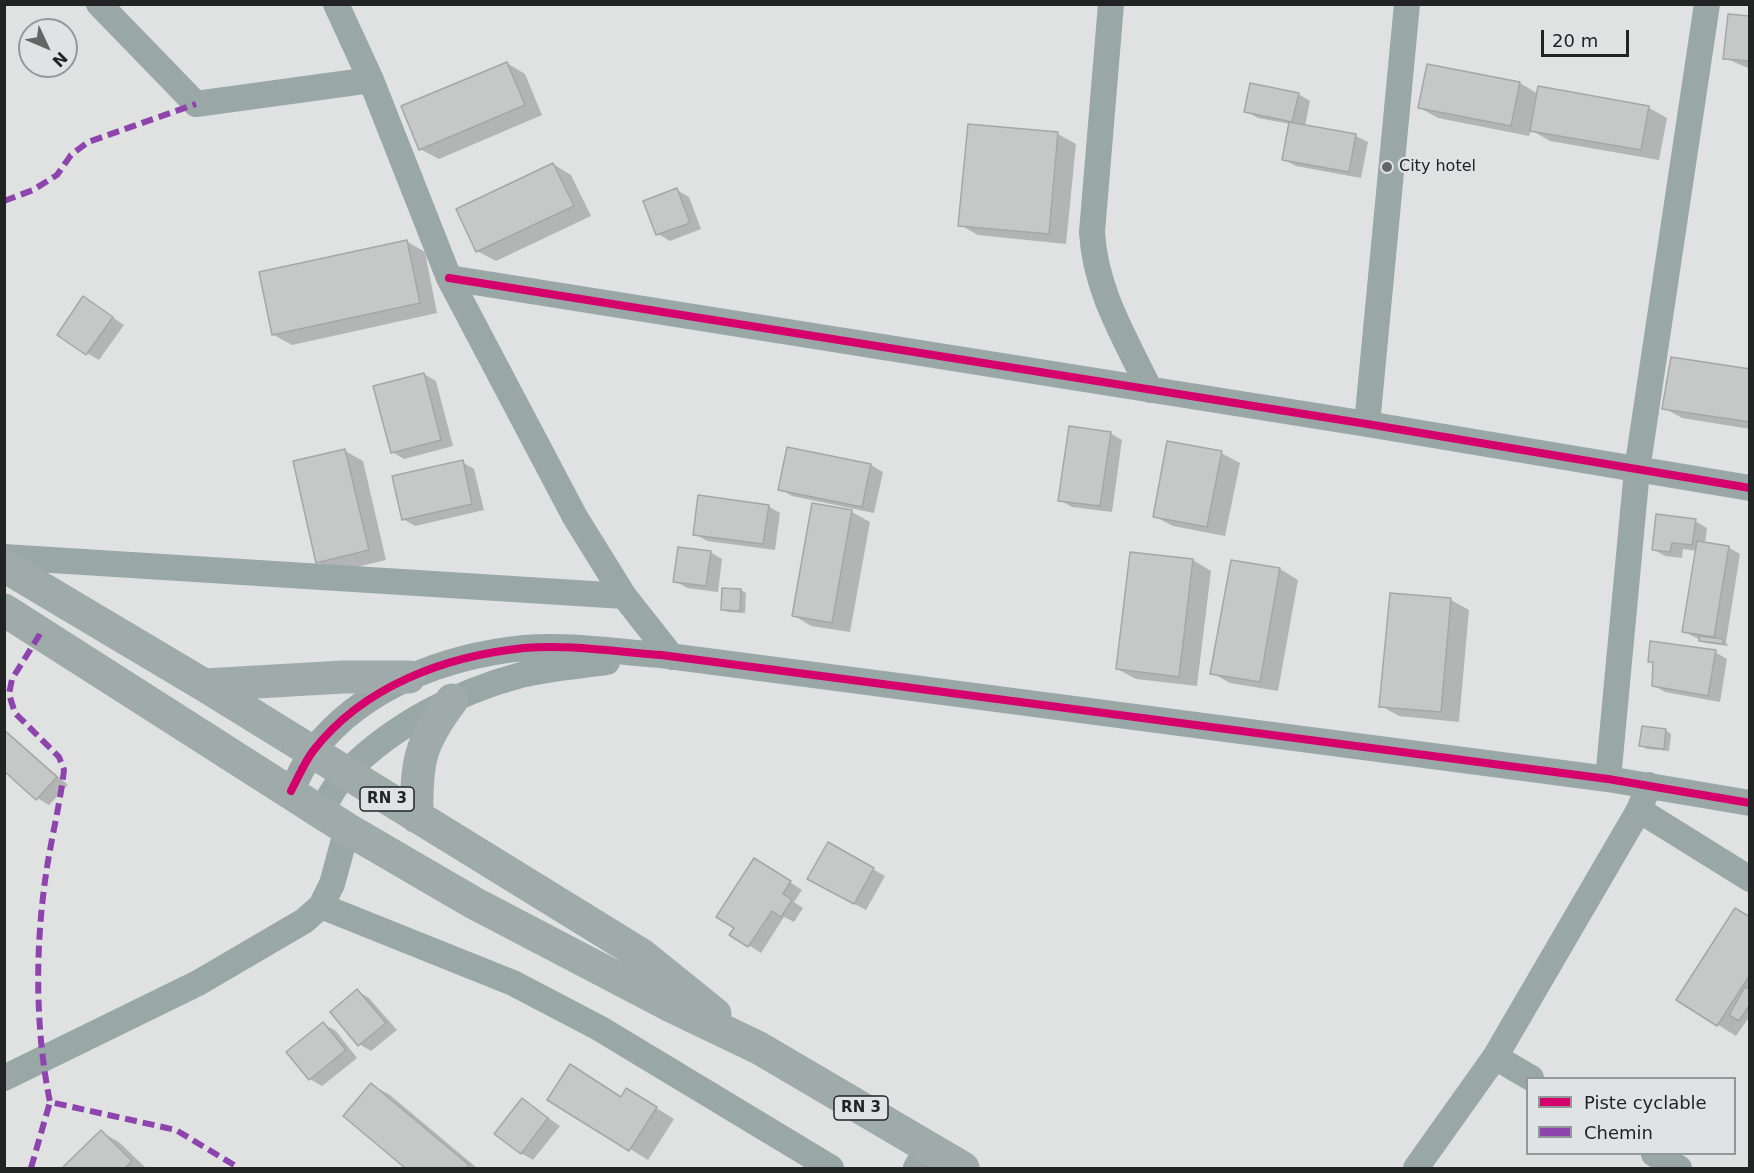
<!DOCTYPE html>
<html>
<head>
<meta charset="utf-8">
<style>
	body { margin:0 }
	#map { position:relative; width:1754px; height:1173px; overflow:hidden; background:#e0e2e2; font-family:"DejaVu Sans",sans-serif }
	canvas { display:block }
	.frame { position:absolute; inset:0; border:6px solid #222424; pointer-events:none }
	.legend { position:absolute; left:1526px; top:1077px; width:210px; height:78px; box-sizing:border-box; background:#dfe3e3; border:2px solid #939797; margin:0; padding:8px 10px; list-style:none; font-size:18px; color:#222424 }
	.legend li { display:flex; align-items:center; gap:12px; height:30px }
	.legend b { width:30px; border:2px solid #939797 }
	.north { position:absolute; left:18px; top:18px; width:60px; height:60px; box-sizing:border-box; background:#dfe3e3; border:2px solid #939797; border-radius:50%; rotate:134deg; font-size:16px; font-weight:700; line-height:24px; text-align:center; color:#222424 }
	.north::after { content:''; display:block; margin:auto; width:21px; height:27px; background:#646666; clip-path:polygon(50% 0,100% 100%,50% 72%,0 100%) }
	.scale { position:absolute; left:1541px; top:30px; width:88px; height:27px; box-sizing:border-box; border:3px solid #222424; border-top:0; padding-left:8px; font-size:18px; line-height:21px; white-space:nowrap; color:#222424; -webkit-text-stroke:4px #dfe3e3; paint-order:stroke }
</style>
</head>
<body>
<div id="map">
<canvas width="1754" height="1173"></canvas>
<div class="frame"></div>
<ul class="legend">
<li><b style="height:8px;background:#d6006c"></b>Piste cyclable</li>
<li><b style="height:8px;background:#8e44ad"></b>Chemin</li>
</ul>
<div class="north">N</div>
<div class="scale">20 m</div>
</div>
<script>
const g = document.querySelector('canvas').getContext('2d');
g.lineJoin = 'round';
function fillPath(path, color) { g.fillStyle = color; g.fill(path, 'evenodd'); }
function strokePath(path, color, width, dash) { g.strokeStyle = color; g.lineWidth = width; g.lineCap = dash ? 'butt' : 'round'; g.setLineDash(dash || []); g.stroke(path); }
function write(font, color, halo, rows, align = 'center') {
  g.font = font + ' "DejaVu Sans",sans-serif'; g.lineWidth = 4.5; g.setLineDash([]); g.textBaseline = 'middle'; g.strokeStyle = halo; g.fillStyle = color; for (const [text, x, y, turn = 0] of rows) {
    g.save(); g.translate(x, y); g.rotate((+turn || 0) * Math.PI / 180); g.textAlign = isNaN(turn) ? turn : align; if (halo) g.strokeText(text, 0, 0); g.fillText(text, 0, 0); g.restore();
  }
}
fillPath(new Path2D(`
	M1750,17v52l-25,-11z
	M507,63l18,11 17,41 -103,44 -19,-10z
	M1520,83l18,11 1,-6 110,20 18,10 -8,42 -109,-19 -19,-11 -2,6 -91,-18 -18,-10z
	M1298,94l12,7 -5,25 51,10 12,6 -7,36 -65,-12 -13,-7 7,-35 -32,-6 -12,-7z
	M1058,134l18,10 -10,100 -88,-9 -18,-10z
	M553,164l18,11 20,41 -95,45 -19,-10z
	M677,190l12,7 12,32 -31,12 -12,-7z
	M406,241l19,11 12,61 -145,32 -18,-10z
	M95,305l29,20 -25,35 -12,-7z
	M1750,371v58l-68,-11 -18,-10z
	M424,374l12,7 17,65 -49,13 -12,-7z
	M1110,433l12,7 -10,72 -40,-5 -12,-7z
	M345,451l18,10 23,99 -51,12 -18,-10z
	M1221,453l19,10 -15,73 -52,-10 -19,-10z
	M462,462l12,7 10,41 -69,16 -12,-7z
	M871,465l12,7 -9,41 -82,-17 -12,-7z
	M813,505l39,7 18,10 -20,110 -39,-6 -18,-11z
	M768,506l12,7 -5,37 -68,-9 -12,-7z
	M1695,521l12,7 -2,16 23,3 12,7 -14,88 2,4 -22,-3 -23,-12 14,-80 -14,-2 -1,9 -17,-2 -12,-7z
	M710,552l12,7 -4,33 -31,-4 -12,-7z
	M1193,560l18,11 -14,115 -61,-7 -19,-10z
	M1280,569l18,11 -20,111 -48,-8 -18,-10z
	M741,590l5,3 -1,20 -17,-1 -5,-3z
	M1451,600l18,10 -10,112 -60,-6 -18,-10z
	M1715,652l12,7 -7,43 -55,-10 -12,-7 2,-21 -5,-3z
	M4,729l64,56 -19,20 -12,-7 -33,-29z
	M1665,730l6,4 -2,17 -22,-2 -6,-3z
	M828,844l57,32 -19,34 -45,-24z
	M767,867l35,23 -8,12 9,6 -9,14 -10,-5 -23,36 -30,-19z
	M1750,918v98l-14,20 -58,-36z
	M357,991l12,7 28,32 -26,21 -12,-7z
	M323,1024l12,6 22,28 -35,28 -12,-7 -22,-27z
	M372,1085l18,10 87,73h-70l-62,-52z
	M622,1098l23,3 29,18 -26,41 -99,-61z
	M523,1100l37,26 -27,34 -12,-7z
	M101,1132l18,10 27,26h-82z`), '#0003');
const building = new Path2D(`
	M1728,14l22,2v45l-27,-2z
	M507,62l18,43 -106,45 -18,-44z
	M1427,64l93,18 -9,44 -93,-18z
	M1250,83l49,10 -7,29 -48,-10z
	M1538,86l111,20 -8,44 -111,-19z
	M1289,122l67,12 -7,38 -67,-12z
	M968,124l90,8 -9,102 -91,-8z
	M553,163l21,43 -98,46 -20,-43z
	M677,188l13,35 -34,12 -13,-34z
	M407,240l13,63 -148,32 -13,-63z
	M83,296l30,21 -27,38 -29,-20z
	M1671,357l79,12v53l-88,-13z
	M424,373l17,67 -50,13 -18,-67z
	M1069,426l42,6 -11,74 -42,-5z
	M1167,441l55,10 -15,76 -54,-10z
	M787,447l84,17 -9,43 -84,-17z
	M345,449l24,101 -53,13 -23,-102z
	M463,460l9,44 -70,16 -10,-44z
	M698,495l71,10 -6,39 -70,-9z
	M812,503l40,7 -20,113 -40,-7z
	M1656,514l40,5 -4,26 -20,-2 -2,9 -18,-2z
	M1697,541l32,5 -15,91 -32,-5z
	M678,547l33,4 -5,35 -33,-4z
	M1130,552l63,7 -14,118 -63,-8z
	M1231,560l49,8 -20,114 -50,-8z
	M722,588l19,1 -1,22 -19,-1z
	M1390,593l61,5 -10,114 -62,-5z
	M1699,636l24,3v5l-24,-3z
	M1650,641l66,9 -8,46 -56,-10 1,-24h-5z
	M1642,726l24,3 -2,20 -25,-3z
	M4,730l53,47 -21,23 -32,-29z
	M828,842l46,26 -20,36 -47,-25z
	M754,858l37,23 -8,13 9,6 -11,17 -9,-6 -24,36 -19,-12 5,-7 -18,-11z
	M1735,908l15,9v58l-33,51 -41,-26z
	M1745,987l5,2v15l-11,17 -10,-6z
	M357,989l29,34 -28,23 -28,-34z
	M323,1022l23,28 -37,30 -23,-28z
	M570,1064l51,33 5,-9 31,19 -28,44 -82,-51z
	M371,1083l98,82 -3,3h-61l-62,-52z
	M522,1098l26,20 -27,36 -27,-20z
	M101,1130l31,31 -7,7h-63z`);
fillPath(building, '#c6c7c7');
strokePath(building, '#a5a7a7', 1.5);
strokePath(new Path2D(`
	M99,4l97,100 175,-24
	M336,4l35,76 78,198 126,239 49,79 48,61
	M1111,4l-19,228c3,58 33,106 58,158
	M449,278l918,146 383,64
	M1367,424l40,-420
	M4,557l620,39
	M1608,779l29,-309 70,-466
	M291,791c7,-13 13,-28 22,-40 50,-65 133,-95 211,-103 45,-4 92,4 137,7l947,124 142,24
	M1639,810l111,69
	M321,811c8,-13 15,-28 25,-38 47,-48 111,-81 175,-98 28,-7 58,-9 86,-13
	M321,906l192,77 86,45 232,140
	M1495,1057l36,21
	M4,1078l194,-95 106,-62 17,-15 11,-22 15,-55
	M1654,1154l25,14
	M916,1168l12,-21
	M1416,1168l79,-111 144,-247 10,-25`), '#9aa7a7', 26);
strokePath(new Path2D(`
	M4,566l200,119 438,270 73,59
	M4,610l343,219 127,74 193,101 92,44 204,120
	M204,685l139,-8h66
	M417,817c-1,-55 2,-73 35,-117`), '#9fabab', 33);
strokePath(new Path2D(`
	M4,201l29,-11 24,-15 14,-20 17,-13 108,-38
	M40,634l-28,45 -3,15 6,19 44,44 5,13c-4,35 -13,69 -18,104 -11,74 -11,154 4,228l126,28 63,38
	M31,1168l19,-66`), '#8e44ad', 6, [12, 6]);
strokePath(new Path2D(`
	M449,278l918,146 383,64
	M291,791c7,-13 13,-28 22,-40 50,-65 133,-95 211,-103 45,-4 92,4 137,7l947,124 142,24`), '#d6006c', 8);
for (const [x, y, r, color] of [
	[1387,167,6,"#646666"]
]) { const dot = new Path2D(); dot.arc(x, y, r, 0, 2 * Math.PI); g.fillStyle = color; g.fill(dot); strokePath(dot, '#dfe3e3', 2); }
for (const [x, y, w] of [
	[387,799,54],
	[861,1108,54]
]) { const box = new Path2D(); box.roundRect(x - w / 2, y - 12, w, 24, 4.5); g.fillStyle = '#dfe3e3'; g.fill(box); strokePath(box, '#222424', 1.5); }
write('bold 15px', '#222424', null, [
	["RN 3",387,799],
	["RN 3",861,1108]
]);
write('16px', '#222424', '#dfe3e3', [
	["City hotel",1399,167]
], 'left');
</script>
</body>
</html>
